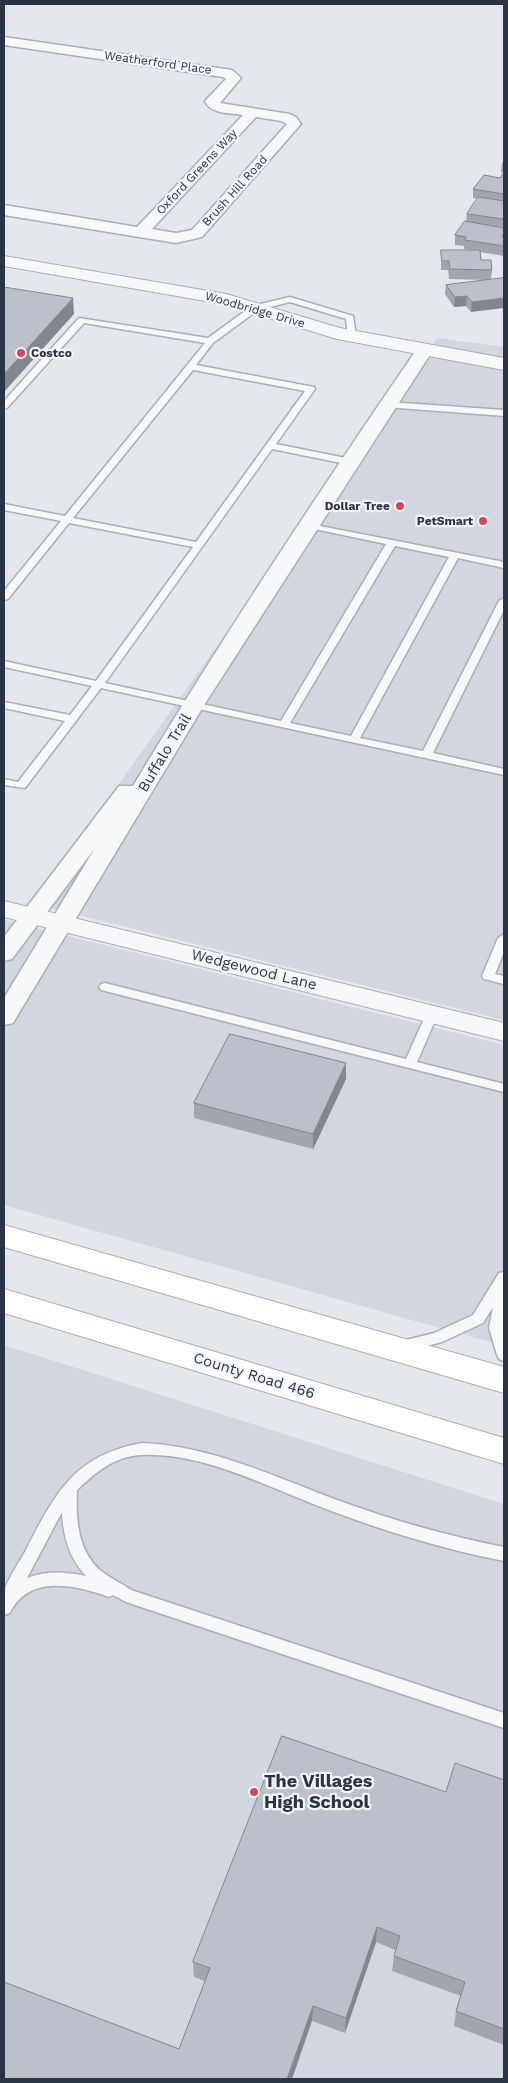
<!DOCTYPE html>
<html>
<head>
<meta charset="utf-8">
<style>
	body { margin:0 }
	#map { position:relative; width:508px; height:2083px; overflow:hidden; background:#e4e7ec; font-family:"Work Sans",sans-serif }
	canvas { display:block }
	.frame { position:absolute; inset:0; border:5px solid #2b3445; pointer-events:none }
</style>
</head>
<body>
<div id="map">
<canvas width="508" height="2083"></canvas>
<div class="frame"></div>
</div>
<script>
const g = document.querySelector('canvas').getContext('2d');
g.lineJoin = 'round';
function fillPath(path, color) { g.fillStyle = color; g.fill(path, 'evenodd'); }
function strokePath(path, color, width, dash) { g.strokeStyle = color; g.lineWidth = width; g.lineCap = dash ? 'butt' : 'round'; g.setLineDash(dash || []); g.stroke(path); }
function write(font, color, halo, rows, align = 'center') {
  g.font = font + ' "Work Sans",sans-serif'; g.lineWidth = 4.5; g.setLineDash([]); g.textBaseline = 'middle'; g.strokeStyle = halo; g.fillStyle = color; for (const [text, x, y, turn = 0] of rows) {
    g.save(); g.translate(x, y); g.rotate((+turn || 0) * Math.PI / 180); g.textAlign = isNaN(turn) ? turn : align; if (halo) g.strokeText(text, 0, 0); g.fillText(text, 0, 0); g.restore();
  }
}
fillPath(new Path2D(`
	M437,338l67,9v11l-72,-12z
	M424,356l80,14v650l-471,-116z
	M4,920l500,125v301l-500,-141z
	M4,1345l500,159v575h-500z`), '#d2d6de');
const service = new Path2D(`
	M290,297l63,19 3,20 -4,3 -4,-3 -2,-17 -56,-17 -32,8 -45,33 -17,22 118,22 1,2 -39,55 75,15 5,3 -5,3 -79,-16 -167,234 176,38 105,-177 -81,-17v-4l199,39v6l-46,-10 -98,180 63,13 76,-150 5,-3v12l-71,143 71,16v6l-403,-87 -76,100 -21,-3v-6l14,3 47,-61 -61,-13v-6l66,13 22,-29 -88,-19v-6l92,20 97,-134 -124,-24 -61,76 -4,1v-9l57,-70 -57,-11v-6l61,12 140,-173 -121,-20 -77,85 -3,1v-8l75,-83 129,20 44,-32zM193,370l112,21 -109,151 -123,-24zM395,546l54,11 -98,179 -61,-13z
	M388,402l116,8v6l-119,-9 -1,-2z
	M504,934v18l-9,22 9,2v8l-20,-5 -2,-3 16,-38z
	M105,983l301,76 20,-45 6,-4 6,4 -21,48 87,22v8l-403,-102 -2,-3 2,-3z
	M504,1272v89l-5,-2 -2,-4 -8,-27 4,-21 -10,16 -41,19 -39,10 -5,-2 -2,-4 2,-4 36,-9 39,-18 26,-42z
	M142,1443c69,3 131,33 195,57 55,20 110,36 167,47v14c-61,-12 -120,-30 -178,-52 -56,-21 -123,-57 -184,-54 -27,1 -46,17 -65,35 -1,29 0,60 24,81 9,7 20,12 30,19l373,123v15l-378,-126 -13,-7 -4,2c-34,-12 -80,-23 -99,16l-6,2c0,-7 -2,-16 0,-23 4,-15 16,-30 23,-44 29,-56 48,-93 115,-105zM62,1512c1,24 7,46 24,64 -20,-4 -39,-6 -59,2z`);
const minor = new Path2D(`
	M4,37l228,33 9,8 -21,25 70,11 6,3 5,7 -99,113 -26,6 -172,-28v-10l133,22 106,-112c-13,-2 -33,-1 -38,-14l21,-22 -3,-2 -219,-32zM256,117l25,4 6,3 -95,106 -16,3 -24,-4z
	M425,345l6,1 2,4 -227,352 -193,321 -9,2v-27l91,-150 -83,111 -8,2v-24l115,-151h14c90,-150 187,-296 286,-440z`);
const tertiary = new Path2D(`
	M4,256l222,38 114,34 164,30v12l-167,-31 -114,-35 -219,-38z
	M4,901l500,122v18l-500,-124z`);
const secondary = new Path2D(`
	M4,1225l500,142v26l-500,-146z
	M4,1289l500,149v26l-500,-151z`);
strokePath(service, '#a9aeb7', 3);
strokePath(minor, '#a9aeb7', 3);
strokePath(tertiary, '#a9aeb7', 2);
strokePath(secondary, '#a9aeb7', 2);
fillPath(service, '#f7f8fa');
fillPath(minor, '#f7f8fa');
fillPath(tertiary, '#f7f8fa');
fillPath(secondary, '#fff');
fillPath(new Path2D(`
	M504,160v13l-3,-1 1,-9z
	M504,175v81l-24,-4 1,8 11,10 -1,9 -20,33 -5,-6 -12,1 -9,-13 1,-9 41,-5 -38,-1 -1,-9h-7v-20h30l-7,-1v-3l-9,-1v-10l11,-13 1,-8 10,-15 -4,-1v-9l27,-11z
	M346,1079l-33,70 -119,-31v-15z
	M504,1780v265l-50,-19 2,-15 5,-15 -69,-25 2,-15 1,-6 -19,-8 -31,91 -33,-12 -133,28 26,-68 -11,-4 -1,-15 253,-170z`), '#a1a5ae');
fillPath(new Path2D(`
	M467,296l-1,10 -12,1 1,-10z
	M73,298l1,16 -70,78v-18z
	M504,298v10l-33,4 1,-10z
	M346,1063v16l-33,70v-15z
	M377,1927l-1,15 -31,91 1,-15z
	M313,2006l-1,15 -20,58h-5z`), '#83868d');
const building = new Path2D(`
	M503,174l1,1v19l-31,-5 11,-14 16,3z
	M478,197l26,4v18l-37,-5z
	M465,221l39,7v5l-2,4h2v9l-39,-6 1,-3 -11,-2z
	M441,250h39l1,10h10l1,10 -42,-1 -1,-8h-7z
	M504,278v20l-32,4 -5,-6 -12,1 -9,-12z
	M4,287l69,11 -69,76z
	M230,1034l116,29 -33,71 -119,-31z
	M282,1736l164,56 9,-29 49,17v249l-48,-18 9,-29 -71,-26 6,-20 -23,-9 -31,91 -33,-12 -26,73h-283v-97l175,67 31,-81 -17,-6z`);
fillPath(building, '#bbc0ca');
strokePath(building, '#83868d', 1);
for (const [x, y, r, color] of [
	[21,353,5,"#d1495b"],
	[400,506,5,"#d1495b"],
	[483,521,5,"#d1495b"],
	[254,1792,5,"#d1495b"]
]) { const dot = new Path2D(); dot.arc(x, y, r, 0, 2 * Math.PI); g.fillStyle = color; g.fill(dot); strokePath(dot, '#f4f6f9', 2); }
write('12px', '#2b3445', '#f4f6f9', [
	["Weatherford Place",158,63,8],
	["Oxford Greens Way",197,172,-47],
	["Brush Hill Road",235,191,-48],
	["Woodbridge Drive",255,310,16]
]);
write('bold 12px', '#2b3445', '#f4f6f9', [
	["Costco",31,353,"left"],
	["Dollar Tree",390,506],
	["PetSmart",473,521]
], 'right');
write('15px', '#2b3445', '#f4f6f9', [
	["Buffalo Trail",165,753,-59],
	["Wedgewood Lane",254,970,14],
	["County Road 466",254,1376,17]
]);
write('bold 18px', '#2b3445', '#f4f6f9', [
	["The Villages",264,1782],
	["High School",264,1803]
], 'left');
</script>
</body>
</html>
